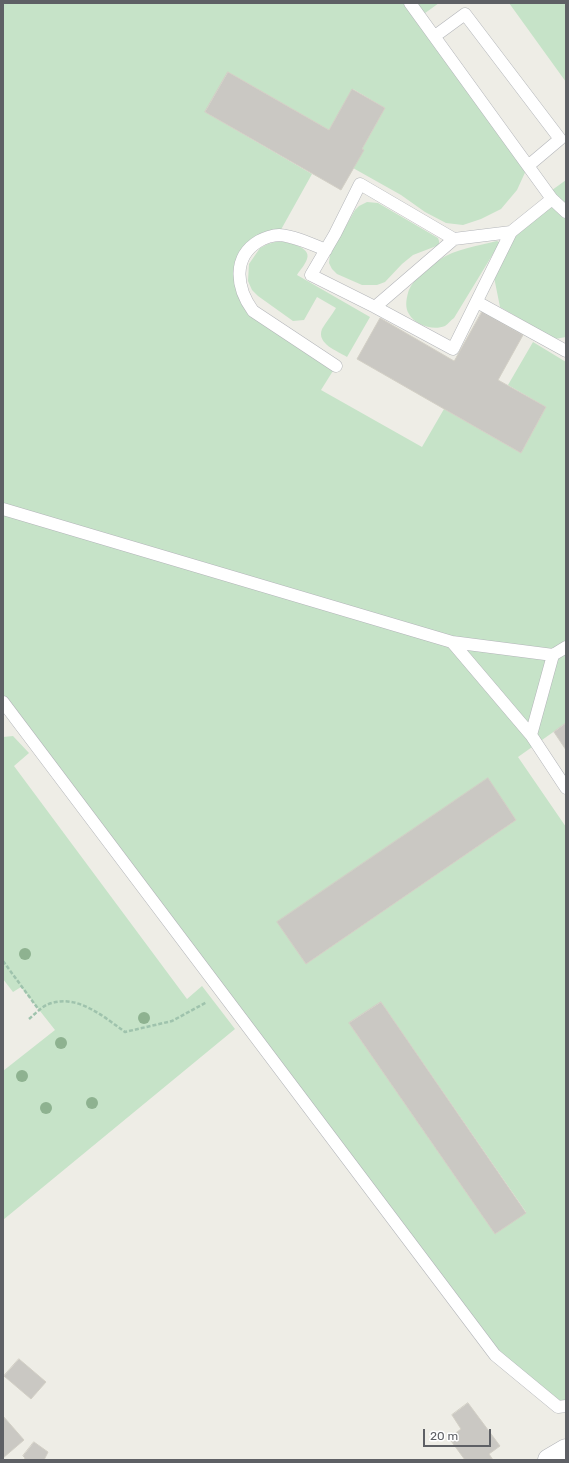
<!DOCTYPE html>
<html>
<head>
<meta charset="utf-8">
<style>
	body { margin:0 }
	#map { position:relative; width:569px; height:1463px; overflow:hidden; background:#eeede6; font-family:Rubik,sans-serif }
	canvas { display:block }
	.frame { position:absolute; inset:0; border:4px solid #5e6065; pointer-events:none }
	.scale { position:absolute; left:423px; top:1429px; width:68px; height:18px; box-sizing:border-box; border:2px solid #5e6065; border-top:0; padding-left:5px; font-size:12px; line-height:14px; white-space:nowrap; color:#5e6065; -webkit-text-stroke:3px #fff; paint-order:stroke }
</style>
</head>
<body>
<div id="map">
<canvas width="569" height="1463"></canvas>
<div class="frame"></div>
<div class="scale">20 m</div>
</div>
<script>
const g = document.querySelector('canvas').getContext('2d');
g.lineJoin = 'round';
function fillPath(path, color) { g.fillStyle = color; g.fill(path, 'evenodd'); }
function strokePath(path, color, width, dash) { g.strokeStyle = color; g.lineWidth = width; g.lineCap = dash ? 'butt' : 'round'; g.setLineDash(dash || []); g.stroke(path); }
fillPath(new Path2D(`
	M3,3h436l-18,13 107,150 -11,24 -16,19 -20,10 -18,6 -17,-2 -21,-11 -24,-17 -48,-27 10,-18 -1,-1 23,-41 -32,-19 -24,41 -101,-58 -23,40 107,62 -34,61 -33,18 1,48 90,65 -15,24 101,57 22,-38 77,44 25,-46 -38,-22 25,-43 33,20v361l-48,34 48,70v579l-71,-51 -492,-653zM488,779l28,41 -210,144 -28,-42zM381,1002l145,210 -31,22 -146,-211z
	M509,3h57v79z
	M566,180v157l-11,2 -55,-32 -6,-30 17,-45 40,-33 -3,-6z
	M367,202l11,1 60,35 1,3v4l-26,10 -11,9 -17,18 -8,3h-15l-25,-11 -5,-5 -3,-6 1,-9 25,-44 4,-4z
	M279,241c8,1 33,6 28,18 -2,6 -7,11 -10,16l73,42 -23,40c-9,-6 -31,-13 -25,-28 4,-7 10,-14 14,-21l-19,-11 -13,23 -11,1 -35,-25 -6,-6 -4,-9 1,-17 11,-16 8,-4z
	M497,241l2,1v2l-45,74c-3,2 -6,6 -9,8 -12,5 -30,-1 -36,-12 -4,-6 -3,-14 -1,-21 3,-12 20,-26 31,-33 16,-11 39,-14 58,-19z
	M13,736l16,17 -15,13 173,233 15,-13 33,43 -232,191v-149l52,-41 -34,-43 -8,5 -10,-13v-242z`), '#c6e3c8');
const building = new Path2D(`
	M228,72l101,58 23,-41 33,19 -23,41 2,1 -23,40 -136,-78z
	M482,312l41,23 -25,45 48,27 -25,46 -164,-94 23,-41 74,43z
	M566,723v27l-12,-18z
	M488,778l28,42 -210,144 -29,-42z
	M381,1002l145,211 -31,21 -146,-211z
	M19,1359l27,23 -15,17 -27,-23z
	M468,1403l32,43 -11,8 4,6h-28l-16,-22 12,-9 -9,-14z
	M3,1416l21,24 -21,18z
	M34,1442l14,10 -4,8h-20l1,-2 -2,-2z`);
fillPath(building, '#cac8c3');
strokePath(building, '#d2cfc5', 1);
const lane = new Path2D(`
	M435,36l30,-22 95,125 -32,27
	M552,199l14,13
	M454,239l-94,-55 -25,50 -24,41 64,32 79,-68 57,-7
	M326,250c-15,-6 -31,-14 -47,-15 -6,0 -15,3 -20,6 -27,16 -23,47 -6,70l83,55
	M477,302l89,49
	M375,307l78,42 58,-117 41,-33 -142,-196
	M3,509l449,133 101,13 13,-8
	M452,642l79,93 35,53
	M3,702l492,653 63,52 8,-1
	M531,735l22,-80`);
const street = new Path2D(`
	M549,1460l17,-10`);
strokePath(lane, '#b3b5b9', 13);
strokePath(street, '#b3b5b9', 23);
strokePath(new Path2D(`
	M3,961l36,49
	M29,1019c7,-6 14,-14 23,-16 27,-8 52,14 73,29l47,-11 35,-19`), '#9fc3ad', 2.5, [4, 2]);
strokePath(lane, '#fff', 12);
strokePath(street, '#fff', 22);
g.fillStyle = '#8eb290';
for (const [x, y] of [
	[25,954],
	[144,1018],
	[61,1043],
	[22,1076],
	[92,1103],
	[46,1108]
]) { g.beginPath(); g.arc(x, y, 6, 0, 2 * Math.PI); g.fill(); }
</script>
</body>
</html>
